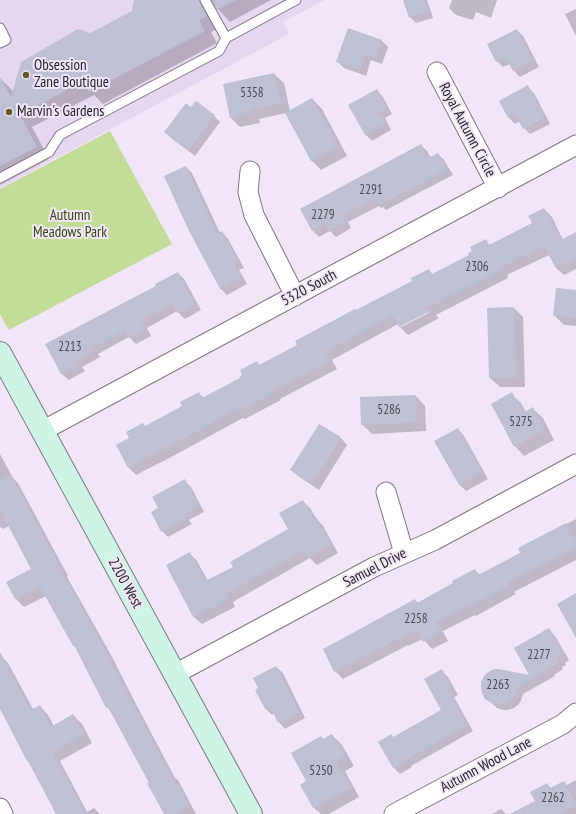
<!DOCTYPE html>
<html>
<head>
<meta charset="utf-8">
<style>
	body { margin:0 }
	canvas { display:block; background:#f0e6f8 }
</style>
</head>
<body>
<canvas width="576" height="814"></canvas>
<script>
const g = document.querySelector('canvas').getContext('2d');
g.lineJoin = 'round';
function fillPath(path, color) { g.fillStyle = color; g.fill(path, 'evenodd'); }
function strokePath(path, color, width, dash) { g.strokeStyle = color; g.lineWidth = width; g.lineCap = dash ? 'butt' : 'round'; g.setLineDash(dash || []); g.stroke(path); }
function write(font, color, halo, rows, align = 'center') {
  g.font = font + ' "PT Sans Narrow",sans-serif'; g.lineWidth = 4; g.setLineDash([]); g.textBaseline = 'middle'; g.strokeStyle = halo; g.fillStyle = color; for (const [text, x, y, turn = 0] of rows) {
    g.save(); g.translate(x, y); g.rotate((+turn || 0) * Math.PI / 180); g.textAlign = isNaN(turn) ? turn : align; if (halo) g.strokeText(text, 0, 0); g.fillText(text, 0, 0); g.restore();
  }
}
fillPath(new Path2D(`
	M0,0h325l-42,22 6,12 -289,154z`), '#e5d7ef');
fillPath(new Path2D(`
	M110,131l62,113 -163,86 -9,-16v-125z`), '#c3dd98');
fillPath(new Path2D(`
	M136,0h135l-41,22 -12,-13 -2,-3 -2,1 -2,3 6,18 -7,4 6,11 -114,61 -9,-9 -62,32 17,32 -49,26v-107l12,12 1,3 77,-59 43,-22z
	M404,0h23l6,18 -17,5 -6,-6z
	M452,0h45l-6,18 -15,-6 -3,8 -17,-5 -7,-7z
	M576,9v27l-11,-22z
	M349,29l33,12 6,6 -6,17 -11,-4 -5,16 -22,-8 -6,-6z
	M517,30l6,6 16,31 -19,10 -7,-7 -3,-6 -7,3 -6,-6z
	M274,74l10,9 6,28 22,-12 10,10 25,47 -26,14 -9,-9 -26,-48 -27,6 1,4 -20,4 -9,-9 -7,-33z
	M528,87l6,6 16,31 -20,10 -6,-6 -4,-7 -5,3 -6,-6 -9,-17z
	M377,90l6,7 9,17 -7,4 6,12 -19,11 -7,-7z
	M191,108l23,8 6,6 -25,34 -24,-18 -6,-6z
	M421,145l6,6 4,7 7,-4 6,6 9,15 -67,35 -3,-3 -2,1 -2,-2 -31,16 3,6 -15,9 -6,-6 -11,6 -6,-6 -12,-22z
	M186,167l6,6 28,60 2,-1 6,7 16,29 -5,2 8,14 -20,11 -7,-7z
	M544,209l8,8 11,23 13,5v24l-12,6 -8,-7 -7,-13 -42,20 1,3 -72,37 3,3 -31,17 -8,-8 -2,-3 -66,36 5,9 -57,30 1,1 -36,19 -2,-1 -81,44h-1l-25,13 -8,-8 3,-28 15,-12 38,-21 15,-13 5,5 37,-19 16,-17 3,4 96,-54 58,-31 15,-11 4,5 37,-20 15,-15 5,5 43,-21zM427,311l1,2 -27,14v-2z
	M178,273l6,6 17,31 -16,9 -8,-8 -30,17 4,8 -15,8 -7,-7 -31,17 2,3 -18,10 3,4 -16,9 -7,-6 -15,-30 110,-57z
	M576,291v35l-12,-1 -10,-10z
	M514,308l9,9 2,70h-25l-10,-9z
	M511,394l10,9 5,9 7,-3 10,9 11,22 -30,16 -9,-10 -23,-42z
	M416,396l9,10 1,25 -54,3 -10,-10z
	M320,425l21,13 6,7 -28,45 -21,-14 -7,-6z
	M458,429l6,7 24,43 -22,12 -6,-6 -24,-44z
	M0,454l13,24 5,5 50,93 -1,1 43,76 27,53 38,72 3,2 18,34h-31l-15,-31 -38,-70 -5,-6 -31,-59 -3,-3 -27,-49 -22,11 -8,-8 -9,-16 26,-14 -24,-43 -6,3 -3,-2z
	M185,481l6,6 13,25 -15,8 3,4 -24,13 -6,-6 -2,-22z
	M303,501l7,7 6,10 7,8 15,27 -21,12 -7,-7 -77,44 2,5 -33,17 -8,-7 -27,-51 22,-13 8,8 11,20 26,-14 55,-38z
	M576,519v41l-62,32 2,2 -40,22 -1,-1 -32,16 5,10 -16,8 -9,-10 -15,7v-1l-65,34 -8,-8 80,-71 3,3 37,-19 20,-14 5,5 41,-22 -2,-5z
	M549,629l6,7 14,24 -4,3 1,2 -4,2 1,2 -9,6 1,1 -32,18 -2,7 -3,4 -4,3 -6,2h-5l-6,-2 -11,-10 45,-22z
	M0,652l4,7 4,4 25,46 7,-3 8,9 6,11 19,-11 9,9 10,19 -32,18 27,51 7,-4 6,6h-43l-57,-107z
	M276,667l7,6 22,45 -20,11 -6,-7 -5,-9 -2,2 -7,-7 -6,-20z
	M441,670l7,7 10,18 -4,2 19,34 -62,35 1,1 -12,7 -6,-6 -15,-26 15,-4 49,-27z
	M332,735l10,10 12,21 -9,5 14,26 -30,17h-8l-7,-6 -12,-23 6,-4 16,-41z
	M576,780v34h-64l24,-12 11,-18 5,5 12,-7 3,3z
	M501,809l5,5h-14z`), '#0003');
fillPath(new Path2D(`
	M134,0h65l8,16 -8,4 6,11 -116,61 -5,-11 -64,34 17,32 -37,19v-89l11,20 10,-35 57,-33 12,4 42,-22z
	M212,0h24l-19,10z
	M403,0h21l4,11 -19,7z
	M348,28l34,12 -6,18 -11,-4 -5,16 -24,-8z
	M517,29l16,32 -20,10 -8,-14 -9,5 -9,-18z
	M274,73l7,30 -31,7 1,4 -21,4 -7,-34z
	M528,85l17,32 -22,12 -8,-15 -7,4 -9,-17z
	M377,89l10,18 -8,5 7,12 -21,11 -17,-30z
	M312,98l26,48 -27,15 -26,-48z
	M196,101l19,14 -27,35 -24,-18 22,-29 5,4z
	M421,144l7,14 10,-5 9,16 -68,36 -2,-4 -3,1 -1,-3 -31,17 3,6 -17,9 -3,-7 -13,7 -12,-22z
	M186,166l31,68 5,-3 16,30 -4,3 7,14 -21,11 -32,-60 -24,-53z
	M544,208l17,32 15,-8v26l-20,10 -12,-22 -44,21 1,3 -78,40h9l-33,17 -6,-12 -68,37 5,9 -57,30 1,1 -38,20 -1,-2 -82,45v-1l-25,14 -12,-23 13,-7 -3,-6 17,-9 2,3 37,-20 -2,-4 19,-10 3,6 38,-20 -1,-1 3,-2 -2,-5 17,-9 2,4 38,-20 -2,-4 60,-32 1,1 56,-29 -1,-3 18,-9 3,5 37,-19 -1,-2 4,-2 -2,-4 16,-8 3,6 43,-22 -4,-7z
	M178,272l17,32 -18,9 -5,-9 -31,17 5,8 -17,9 -4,-8 -32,17 1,3 -18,10 3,5 -18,9 -16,-30 111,-58 -1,-2z
	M556,288l20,2v28l-23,-2z
	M514,307l2,71h-27l-2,-70z
	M512,392l11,21 10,-6 12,23 -31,17 -23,-43z
	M416,395l1,27 -56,3 -1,-28z
	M319,424l22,13 -29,47 -22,-14z
	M458,428l24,44 -23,13 -25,-44z
	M10,474l51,94h-1l42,76 27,52 40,76 1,-1 19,35 -15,8h-10l-17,-31h2l-41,-76 -2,1 -32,-63 -1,1 -33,-59 -25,12 -9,-17 25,-13 -31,-59v-31z
	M185,479l14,27 -15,8 2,4 -25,14 -10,-20 7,-4 -6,-11z
	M303,500l10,18 3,-1 16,28 -24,13 -4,-8 -78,44 2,5 -35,18 -27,-52 24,-13 15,29 28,-14 -3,-5 58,-33 -9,-16z
	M566,523l10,19v6l-69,35 1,3 -41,22 -1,-1 -30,15 5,10 -18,10 -6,-12 -17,9 -1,-1 -65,34 -11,-23 92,-50 2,4 36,-20 -1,-2 23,-12 3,6 42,-22 -2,-5z
	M576,593v45l-19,-34z
	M549,628l15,25 -5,3 1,2 -4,2 2,3 -10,5 1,1 -32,18 -2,7 -3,5 -5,3 -6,2h-6l-5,-2 -5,-3 -3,-6 -1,-6v-5l3,-6 4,-4 6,-3h5l30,6 -15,-27z
	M0,654l31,56 9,-5 11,22 22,-13 11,20 -32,18 34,62h-30l-28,-53h-1l-27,-52z
	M276,666l24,46 -22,11 -8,-17 -5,3 -10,-19 3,-2 -5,-10z
	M442,669l10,19 -4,2 20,35 -62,34 1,2 -14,7 -15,-26 13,-8 2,3 48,-27 -17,-31z
	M332,734l13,22 -9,5 15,27 -38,20 -13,-23 6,-4 -15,-28 30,-17 2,3z
	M564,781l12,22v2l-17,9h-49l25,-13 -5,-9 17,-9 3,5z`), '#bec0d3');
const lane = new Path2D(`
	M205,0l21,38
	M0,28l6,12 -6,3
	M0,178l49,-26 11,-17 159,-84 7,-13 70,-38`);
const street = new Path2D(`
	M437,72l61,116
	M250,171l-2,21 6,23 41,81
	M42,431l534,-286
	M386,492l18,61
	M175,674l199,-107 61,-27 141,-76
	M0,808l3,6
	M394,814l169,-90 13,-11`);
const secondary = new Path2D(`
	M0,353l251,461`);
strokePath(lane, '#7f7686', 11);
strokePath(street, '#7f7686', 21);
strokePath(secondary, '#7f7686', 24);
strokePath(lane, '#fff', 9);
strokePath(street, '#fff', 19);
strokePath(secondary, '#cef5e3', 22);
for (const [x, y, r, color] of [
	[26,75,4,"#675926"],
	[9,112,4,"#675926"]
]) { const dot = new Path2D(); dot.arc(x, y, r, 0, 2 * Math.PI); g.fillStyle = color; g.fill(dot); strokePath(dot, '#f0e6f8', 1.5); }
write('13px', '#4b4a53', null, [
	["5358",252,93],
	["2291",371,190],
	["2279",323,215],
	["2306",477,267],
	["2213",70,347],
	["5286",389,410],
	["5275",521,422],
	["2258",416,619],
	["2277",539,655],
	["2263",498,685],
	["5250",321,771],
	["2262",553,798]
]);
write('15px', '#252228', '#f0e6f8', [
	["Obsession",34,66],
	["Zane Boutique",34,83],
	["Marvin's Gardens",17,112]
], 'left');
write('15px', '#252228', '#f0e6f8', [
	["Royal Autumn Circle",467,130,62],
	["5320 South",309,288,-28],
	["Samuel Drive",375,568,-27],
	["2200 West",125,583,61],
	["Autumn Wood Lane",486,765,-28]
]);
write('15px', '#36470c', '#f0e6f8', [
	["Autumn",70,216],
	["Meadows Park",70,233]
]);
</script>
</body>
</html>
